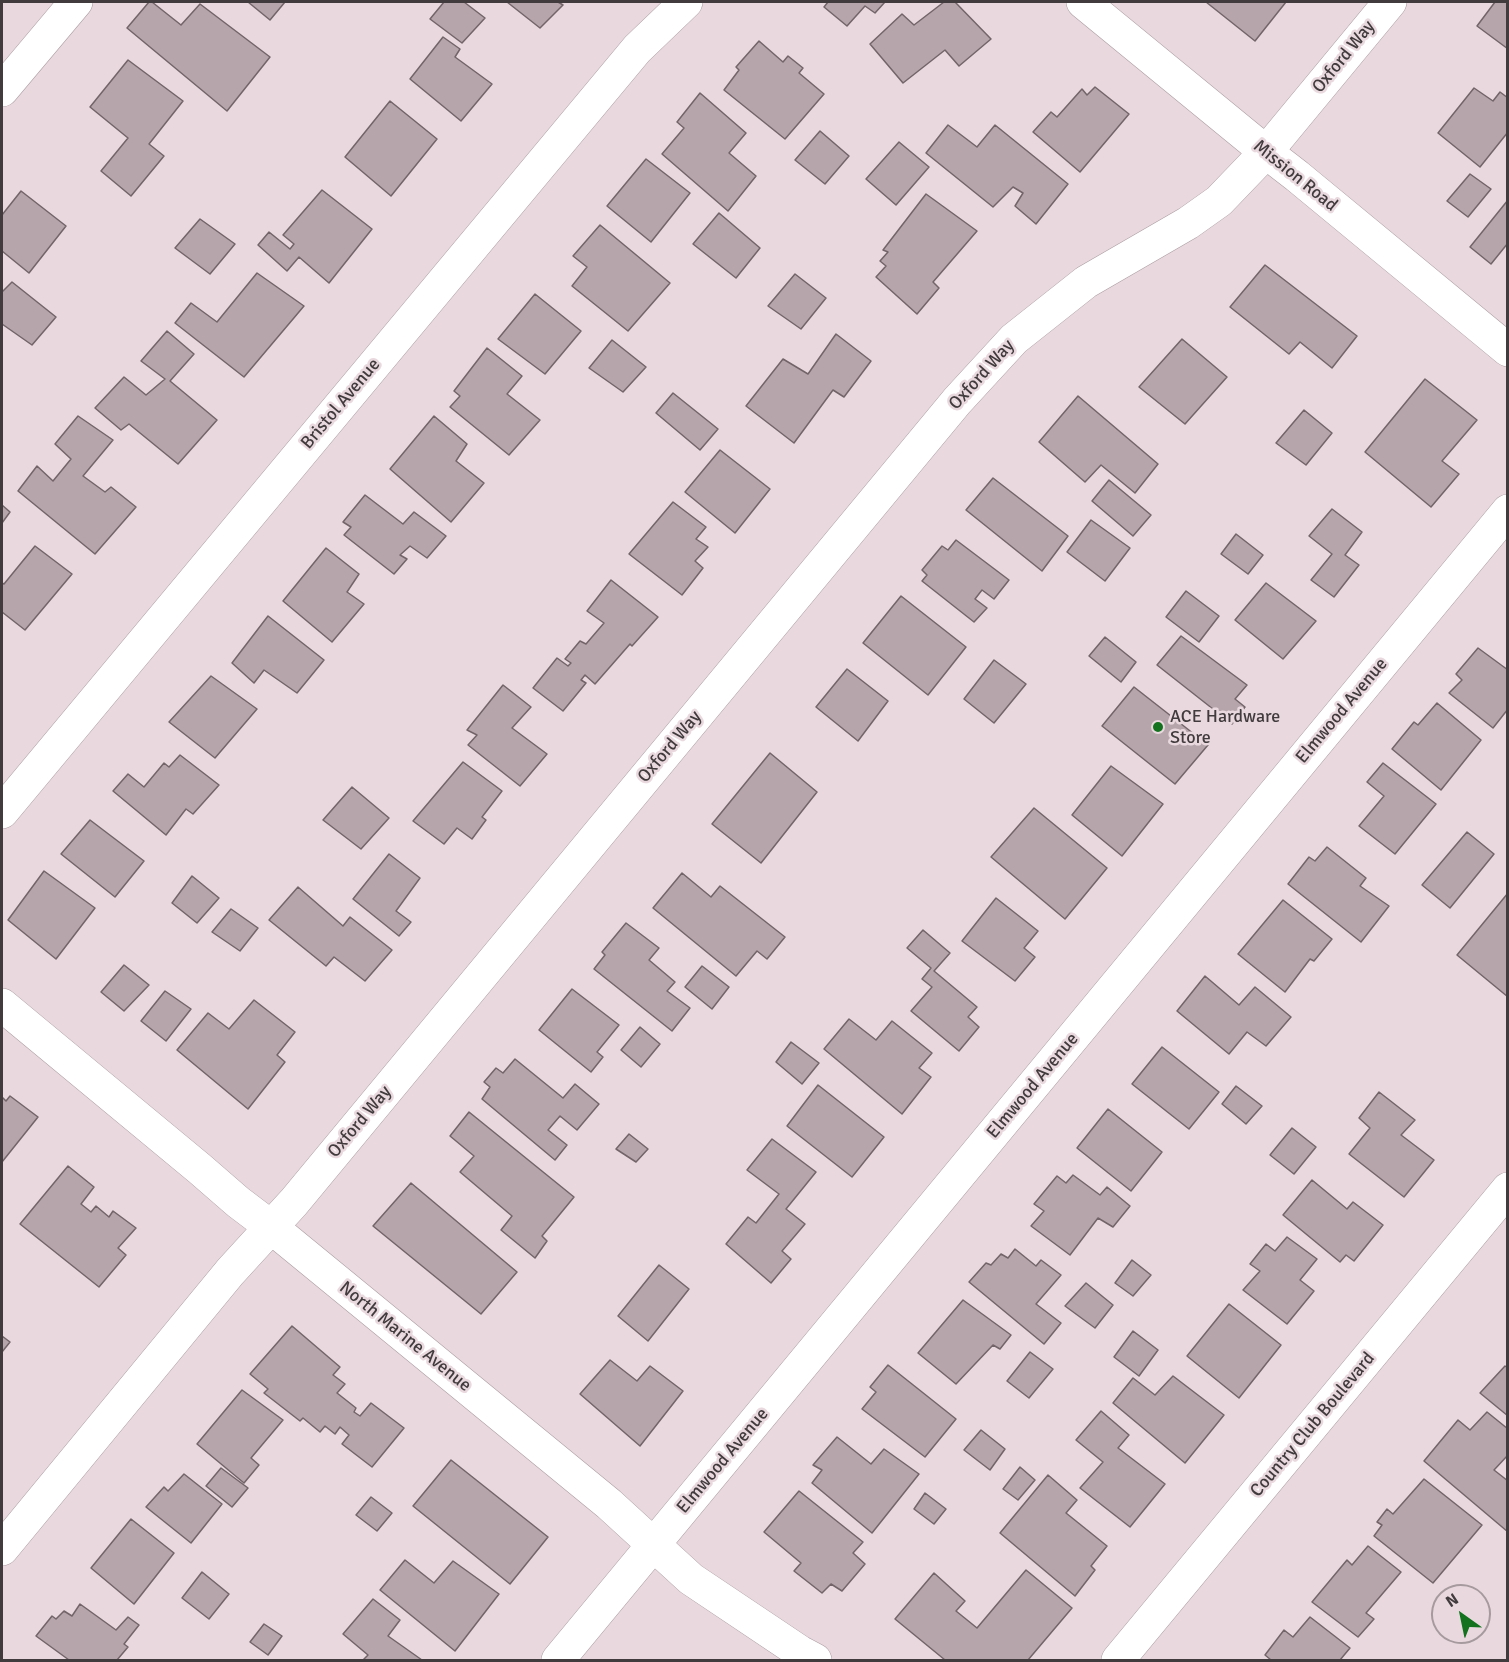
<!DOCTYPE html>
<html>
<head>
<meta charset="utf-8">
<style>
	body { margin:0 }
	#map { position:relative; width:1509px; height:1662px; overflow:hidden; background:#e9d9df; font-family:Signika,sans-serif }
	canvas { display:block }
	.frame { position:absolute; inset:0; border:3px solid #413b3d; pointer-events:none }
	.north { position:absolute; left:1431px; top:1584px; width:60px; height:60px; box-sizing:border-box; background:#e9d9df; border:2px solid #a69a9e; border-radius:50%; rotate:327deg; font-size:16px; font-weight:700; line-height:24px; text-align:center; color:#413b3d }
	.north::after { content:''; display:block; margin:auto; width:21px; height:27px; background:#14721f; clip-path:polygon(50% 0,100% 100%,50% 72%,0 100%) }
</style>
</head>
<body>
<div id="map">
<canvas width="1509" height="1662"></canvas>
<div class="frame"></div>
<div class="north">N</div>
</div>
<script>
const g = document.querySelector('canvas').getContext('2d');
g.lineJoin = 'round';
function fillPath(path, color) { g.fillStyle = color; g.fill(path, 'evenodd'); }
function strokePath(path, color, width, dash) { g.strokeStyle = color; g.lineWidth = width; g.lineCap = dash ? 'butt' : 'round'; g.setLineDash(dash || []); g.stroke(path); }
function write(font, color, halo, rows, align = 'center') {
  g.font = font + ' Signika,sans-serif'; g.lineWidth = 5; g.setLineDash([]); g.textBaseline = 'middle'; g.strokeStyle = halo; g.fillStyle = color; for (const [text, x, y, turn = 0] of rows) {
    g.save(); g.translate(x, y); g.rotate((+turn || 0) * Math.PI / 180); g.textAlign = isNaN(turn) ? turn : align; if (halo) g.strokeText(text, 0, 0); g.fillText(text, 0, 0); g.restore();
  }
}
const building = new Path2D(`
	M149,2h3l29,23 19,-21 70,53 -43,54 -100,-83z
	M248,2h37l-15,18z
	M444,2h20l21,16 -23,25 -32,-24z
	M507,2h51l5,3 -23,23z
	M828,2h57l-10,11 -10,-7 -18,20 -23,-19z
	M944,2h11l36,37 -32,27 -14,-16 -42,33 -33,-39 32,-30 12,11z
	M1206,2h80l-31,39z
	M1495,2h13v47l-31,-23z
	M443,37l17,12 -5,8 37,27 -31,37 -51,-42z
	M759,41l24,21 5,-6 15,12 -4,5 25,21 -39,45 -61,-49 15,-20 -3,-3z
	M128,60l55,41 -34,43 15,12 -33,40 -30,-25 27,-33 -38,-31z
	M1095,87l34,27 -49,58 -47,-40 18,-20 6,5 25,-28 5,6z
	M1474,88l19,13 7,-9 8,6v34l-28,35 -42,-34z
	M700,93l46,40 -17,20 27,23 -28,35 -66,-57 22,-26 -7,-6z
	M390,101l47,38 -46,57 -46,-39z
	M948,125l29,22 18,-22 73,59 -32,40 -21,-18 8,-13 -10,-6 -20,20 -67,-54z
	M820,131l29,25 -24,28 -30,-24z
	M899,142l30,25 -33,38 -30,-26z
	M646,159l44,34 -39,49 -44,-36z
	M1470,174l21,15 -23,28 -21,-16z
	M322,190l50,39 -43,54 -30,-26 -12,14 -29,-26 11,-13 21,17 4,-5 -11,-9z
	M21,191l45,35 -37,47 -27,-22v-36z
	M926,194l51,37 -44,51 6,6 -22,26 -41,-37 10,-11 -6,-5 8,-9 -5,-2z
	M1508,200v43l-17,21 -21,-17z
	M719,213l41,35 -24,30 -43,-34z
	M200,219l35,25 -25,30 -35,-26z
	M600,225l70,58 -42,48 -56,-45 15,-19 -14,-11z
	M1265,265l92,71 -25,32 -32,-26 -11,12 -59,-47z
	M257,273l47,33 -60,71 -69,-54 16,-20 26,19z
	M795,274l31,24 -25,31 -33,-23z
	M12,282l44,35 -24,28 -30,-21v-32z
	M535,294l46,37 -36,43 -47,-35z
	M167,331l27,23 -24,27 47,39 -39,44 -49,-40 -8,6 -26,-22 29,-31 22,18 19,-16 -24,-18z
	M836,334l35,27 -27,36 -11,-7 -39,53 -48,-37 37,-47 25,15z
	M1182,339l45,38 -42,47 -46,-37z
	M612,340l34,27 -23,25 -34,-24z
	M487,348l35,28 -15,18 33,26 -31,35 -59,-48 10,-11 -6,-5z
	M1425,379l52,41 -35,41 17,13 -28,33 -66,-55z
	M673,393l45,36 -18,21 -44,-37z
	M1078,396l80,68 -23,29 -34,-28 -16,17 -46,-40z
	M1304,410l28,23 -26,32 -30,-22z
	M78,416l35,24 -30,36 22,16 6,-5 25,20 -41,47 -77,-63 19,-25 16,15 18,-22 -16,-15z
	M434,416l33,28 -11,17 28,22 -33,39 -61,-53z
	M720,450l50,39 -35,44 -50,-41z
	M993,478l75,58 -26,35 -76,-61z
	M1109,480l42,35 -18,21 -41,-35z
	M365,495l38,29 11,-12 32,24 -19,22 -17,-12 -10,9 7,4 -13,15 -50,-39 7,-8 -8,-5z
	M673,502l33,25 -10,12 12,8 -13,14 8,7 -21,27 -53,-41z
	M2,505l8,7 -8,11z
	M1332,509l30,23 -17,23 14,10 -25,32 -23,-17 21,-26 -23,-18z
	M1091,520l39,28 -25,33 -38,-29z
	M1236,534l27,21 -15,19 -27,-20z
	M956,540l53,40 -15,19 -12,-9 -7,9 12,9 -13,14 -52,-41 5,-6 -5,-5 20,-24 6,4z
	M35,546l37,28 -47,56 -23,-18v-29l2,1z
	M326,548l33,26 -12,18 17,12 -32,38 -49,-41z
	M611,580l47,37 -26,29 -2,-2 -35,40 -10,-9 -4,5 5,3 -23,28 -30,-23 24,-30 11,8 3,-3 -6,-4 15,-18 6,3 18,-21 -17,-12z
	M1266,583l50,38 -33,38 -48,-39z
	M1186,591l33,25 -20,26 -33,-25z
	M901,596l65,51 -38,48 -65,-52z
	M268,616l56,44 -27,33 -33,-23 -10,13 -22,-20z
	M1181,636l66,49 -12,14 10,8 -13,17 -75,-59z
	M1105,637l31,25 -15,20 -32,-26z
	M1478,648l30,22v39l-15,19 -44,-35 13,-13 -6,-6z
	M994,660l32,24 -32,39 -30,-24z
	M847,669l41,32 -30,40 -42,-34z
	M211,676l46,33 -42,49 -46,-36z
	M503,685l28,22 -19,21 35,26 -27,32 -52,-41 9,-10 -10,-5z
	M1134,687l74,58 -33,39 -73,-58z
	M1437,703l44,37 -40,50 -49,-41 22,-27 4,3z
	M770,753l47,39 -56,71 -49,-39z
	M180,755l39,30 -26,29 -7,-5 -20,26 -53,-44 15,-17 16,13 20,-24 5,4z
	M463,762l39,29 -20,26 4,3 -14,19 -15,-11 -13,16 -31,-23z
	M1383,763l53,41 -41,50 -36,-28 25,-30 -17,-14z
	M1111,766l52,38 -41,52 -50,-41z
	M352,787l37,31 -28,31 -38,-29z
	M1034,808l73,60 -42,51 -74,-62z
	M90,820l54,41 -29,36 -54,-43z
	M1467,832l27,22 -44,54 -28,-23z
	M1327,847l39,31 -6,8 29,20 -28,36 -73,-58 21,-27 6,4z
	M389,854l31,24 -24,33 15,11 -12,14 -46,-37z
	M44,871l51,37 -39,51 -48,-39z
	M682,873l29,24 9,-11 65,51 -18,22 -10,-8 -21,25 -83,-68z
	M192,876l27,22 -22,25 -25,-20z
	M298,887l45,39 7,-9 42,33 -27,31 -31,-24 -8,9 -57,-46z
	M1508,893v104l-51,-42z
	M996,898l42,33 -14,17 11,9 -20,24 -53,-40z
	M1283,900l49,39 -18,22 -4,-2 -25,33 -47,-38z
	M231,909l27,19 -18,23 -28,-19z
	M626,923l33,25 -10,12 26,22 -8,9 23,17 -18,23 -78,-62 11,-14 -3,-3z
	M923,930l27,23 -16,18 43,36 -9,10 11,10 -20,24 -48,-40 21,-24 -10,-8 9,-11 -24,-20z
	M124,965l25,20 -25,26 -23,-19z
	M702,966l27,21 -17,22 -27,-22z
	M1205,976l34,29 16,-18 36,30 -25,29 -19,-14 -18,22 -52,-43z
	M572,989l47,36 -22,27 6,5 -12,15 -52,-42z
	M165,991l26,18 -25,32 -25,-20z
	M254,1000l41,32 -18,23 8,7 -37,47 -71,-59 31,-37 21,16z
	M849,1019l27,21 16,-19 40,32 -13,15 12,9 -29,37 -78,-65z
	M640,1027l20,17 -19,23 -20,-17z
	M791,1042l28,21 -17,21 -26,-22z
	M1162,1047l57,45 -30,37 -57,-45z
	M515,1059l48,39 12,-14 24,20 -22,26 -17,-14 -12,14 19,15 -12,15 -73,-61 8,-12 -6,-5 12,-14 7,5z
	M818,1085l66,52 -32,40 -65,-51z
	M1236,1086l26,20 -16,18 -24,-20z
	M1379,1092l36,28 -14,15 33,25 -30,37 -55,-43 21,-26 -11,-10z
	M10,1096l28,21 -36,45v-65l4,4z
	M1108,1109l54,43 -31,39 -54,-43z
	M469,1112l105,85 -32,39 5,5 -12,17 -34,-28 11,-14 -52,-44 14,-16 -24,-20z
	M1292,1128l24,19 -22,27 -24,-19z
	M629,1134l19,15 -12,13 -20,-13z
	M772,1139l44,33 -30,37 19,15 -23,27 9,8 -20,24 -45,-39 22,-27 8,6 23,-29 -32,-24z
	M68,1166l26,21 -13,17 10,8 5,-6 13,11 4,-6 23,17 -18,20 8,7 -27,32 -79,-63z
	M1073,1175l27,20 7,-8 23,19 -17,21 -15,-9 -28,37 -39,-29 13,-15 -10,-7 23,-28 9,7z
	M1312,1180l35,29 6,-7 30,23 -29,36 -8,-6 -6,7 -57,-47z
	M411,1183l106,89 -36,42 -108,-88z
	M1287,1237l30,22 -17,21 14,11 -27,33 -44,-34 17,-19 -10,-7 16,-20 9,7z
	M1015,1249l21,17 5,-6 20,15 -25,29 25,19 -17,21 -75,-62 17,-19 5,2 10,-11 7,4z
	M1132,1260l19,15 -18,21 -18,-13z
	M659,1265l30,24 -41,52 -30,-25z
	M1086,1283l27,22 -18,23 -30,-22z
	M963,1300l48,35 -11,14 -7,-4 -37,39 -38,-31z
	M1229,1304l52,41 -42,53 -52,-42z
	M292,1326l48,41 -7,8 12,9 -8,9 19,15 -2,4 6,4 11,-13 33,25 -32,39 -30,-23 7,-9 -9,-8 -5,7 -10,-8 -5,6 -17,-14 -3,3 -36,-28 4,-4 -18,-15z
	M1133,1331l25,19 -19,26 -25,-19z
	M2,1336l8,6 -8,10z
	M1030,1352l23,17 -24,29 -22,-17z
	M610,1360l27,21 13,-15 33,25 -43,55 -60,-52z
	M888,1365l68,54 -31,38 -63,-48 14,-17 -6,-5z
	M1505,1366l3,2v48l-28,-23z
	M1173,1376l51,39 -39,48 -72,-60 20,-25 22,17z
	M242,1390l41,30 -32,38 8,7 -15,18 -47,-39z
	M1101,1411l28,24 -11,13 47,36 -35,43 -50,-39 23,-26 -27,-22z
	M1487,1412l21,17v26l-14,15 14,11v51l-84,-71 34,-41 12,10z
	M981,1430l24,19 -15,21 -26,-20z
	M837,1437l34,27 13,-15 35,25 -47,59 -60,-50 10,-13 -9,-5z
	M451,1460l97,77 -38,47 -97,-78z
	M1020,1467l15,13 -17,20 -15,-11z
	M221,1468l27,20 -16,19 -26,-21z
	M184,1474l38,30 -31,39 -45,-36 18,-20 4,4z
	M1048,1475l29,25 -11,13 41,33 -16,20 4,4 -20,26 -75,-63z
	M1424,1479l58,46 -49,58 -59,-47 8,-11 -5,-3 10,-13 6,5z
	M799,1491l64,51 -10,11 12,11 -23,27 -11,-7 -9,9 -28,-22 7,-8 -37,-31z
	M925,1493l21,16 -12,15 -20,-15z
	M371,1497l21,16 -15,18 -21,-16z
	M131,1519l43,34 -40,51 -43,-36z
	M1368,1546l33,26 -35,41 8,6 -16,18 -46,-35 35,-42 5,5z
	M405,1560l29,23 19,-22 46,33 -44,57 -75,-61z
	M1026,1570l46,38 -44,52h-83l-50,-41 39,-46 31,28 -9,10 21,17z
	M202,1572l27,22 -20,25 -27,-21z
	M373,1599l27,21 -12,16 34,24h-59l5,-5 -25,-21z
	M80,1604l36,26 12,-13 11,8 -15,19 4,3 -11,13h-48l-33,-24 16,-20 4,3 8,-8 8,5z
	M1310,1617l40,31 -10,12h-69l-6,-5 19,-25 9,7z
	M264,1624l18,12 -14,19 -18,-13z`);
fillPath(building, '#b6a6ac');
strokePath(building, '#726469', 1.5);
const street = new Path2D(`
	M1083,2l183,150 31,24 211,174
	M2,90l74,-88
	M2,812l635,-763 49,-47
	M2,1005l198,164 38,33 33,25 338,277 82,75 109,73 15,8
	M2,1549l228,-277 64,-70 663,-801 57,-62 72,-57 102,-59 31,-22 47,-49 124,-150
	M558,1660l950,-1149`);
const secondary = new Path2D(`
	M1118,1660l390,-471`);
strokePath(street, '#ab9ca2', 34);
strokePath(secondary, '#ab9ca2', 34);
strokePath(street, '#fff', 33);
strokePath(secondary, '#fff', 33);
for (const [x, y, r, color] of [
	[1158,727,6,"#14721f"]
]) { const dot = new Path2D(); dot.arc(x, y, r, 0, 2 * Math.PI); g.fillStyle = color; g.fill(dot); strokePath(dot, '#e9d9df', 2); }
write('18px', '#413b3d', '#e9d9df', [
	["Oxford Way",1344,57,-51],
	["Mission Road",1295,176,39],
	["Oxford Way",982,375,-48],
	["Bristol Avenue",341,404,-50],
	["Elmwood Avenue",1342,711,-50],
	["Oxford Way",670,747,-50],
	["Elmwood Avenue",1033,1086,-50],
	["Oxford Way",360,1122,-50],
	["North Marine Avenue",405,1337,39],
	["Country Club Boulevard",1313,1425,-50],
	["Elmwood Avenue",723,1461,-50]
]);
write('18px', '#413b3d', '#e9d9df', [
	["ACE Hardware",1170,717],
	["Store",1170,738]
], 'left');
</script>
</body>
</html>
